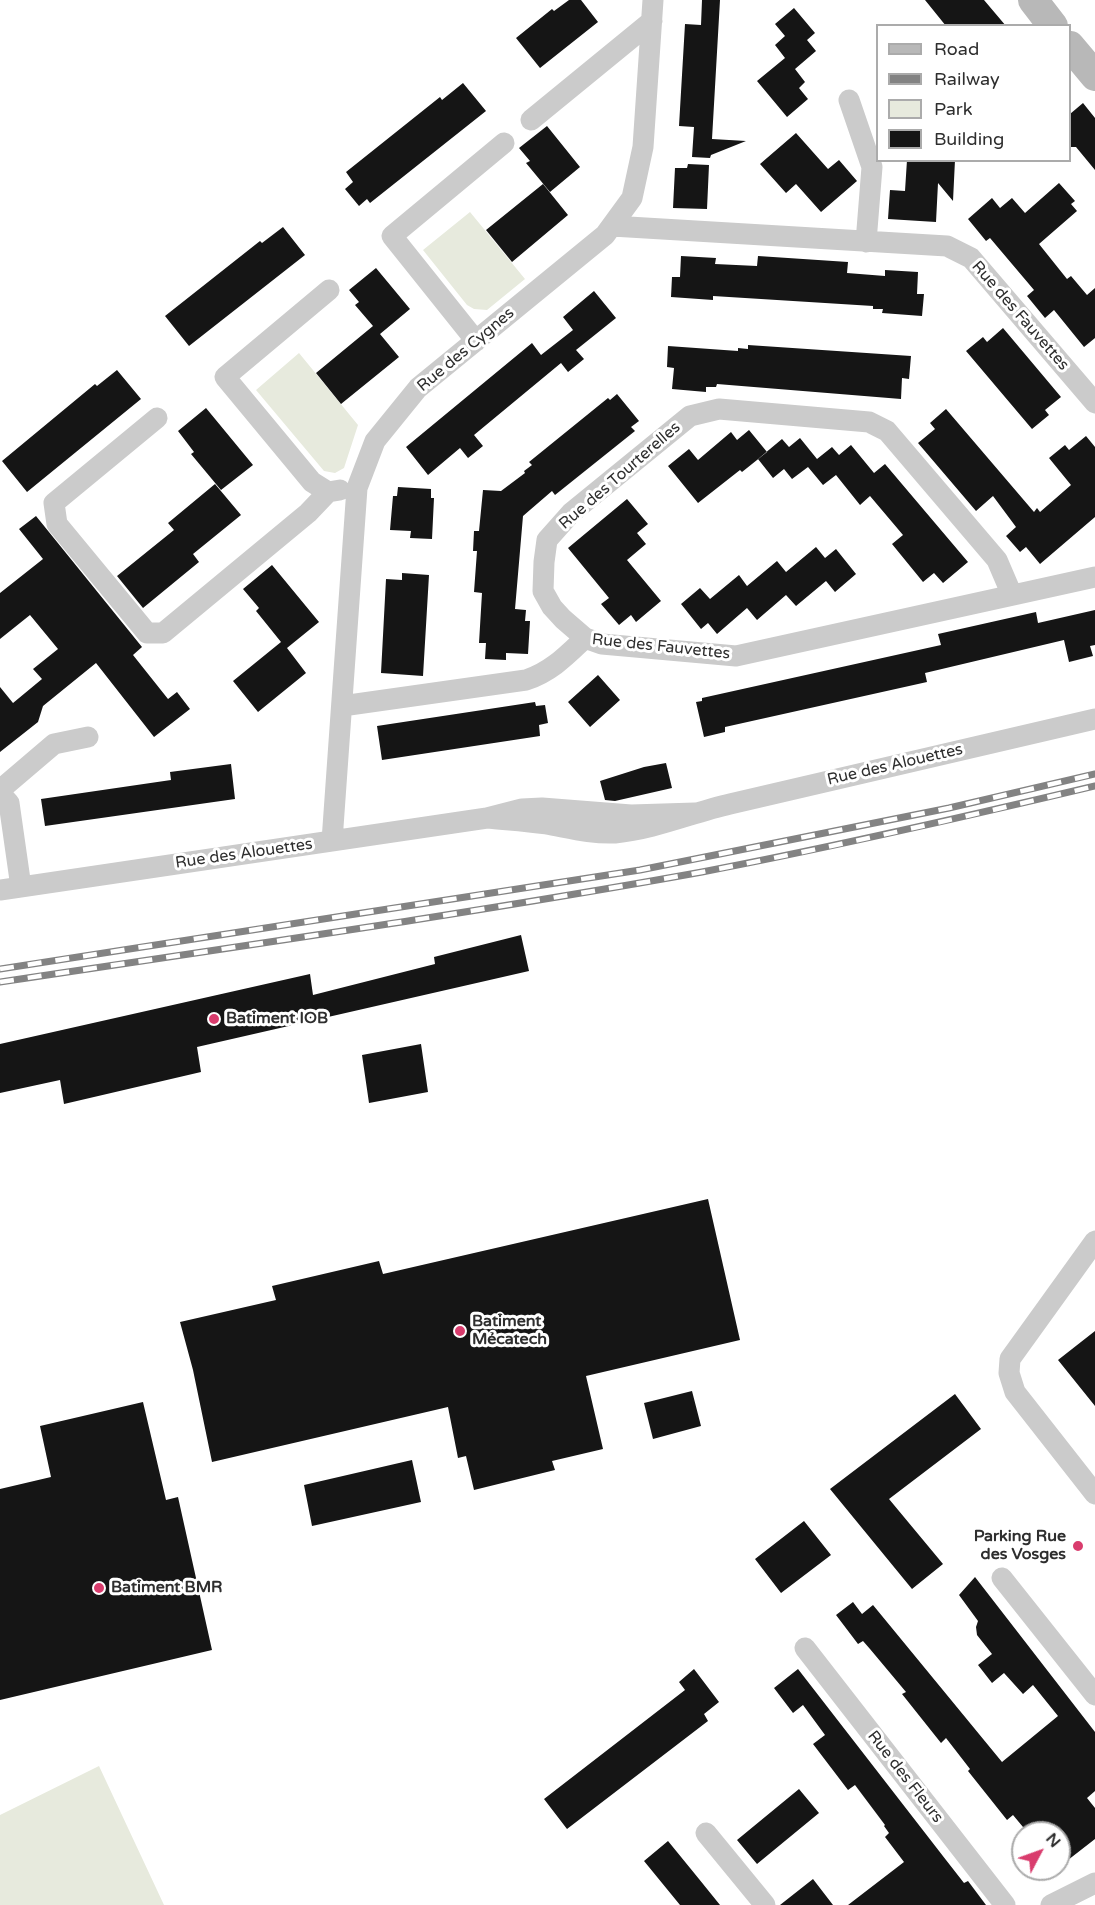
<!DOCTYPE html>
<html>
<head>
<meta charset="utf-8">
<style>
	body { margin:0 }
	#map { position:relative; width:1095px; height:1905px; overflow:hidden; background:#fff; font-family:"Varela Round",sans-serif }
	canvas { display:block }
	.legend { position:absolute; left:876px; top:24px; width:195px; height:138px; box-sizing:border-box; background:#fff; border:2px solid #ababab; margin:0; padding:8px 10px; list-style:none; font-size:18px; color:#2e2e2e }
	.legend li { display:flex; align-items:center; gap:12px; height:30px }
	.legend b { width:30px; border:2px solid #ababab }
	.north { position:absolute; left:1011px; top:1821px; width:60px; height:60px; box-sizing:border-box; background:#fff; border:2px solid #ababab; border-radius:50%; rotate:49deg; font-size:16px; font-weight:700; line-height:24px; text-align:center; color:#2e2e2e }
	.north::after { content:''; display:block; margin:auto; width:21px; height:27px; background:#d93c6d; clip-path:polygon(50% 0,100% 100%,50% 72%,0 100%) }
</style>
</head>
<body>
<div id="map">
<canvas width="1095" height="1905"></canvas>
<ul class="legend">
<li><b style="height:8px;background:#b8b8b8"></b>Road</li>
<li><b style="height:8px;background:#838383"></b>Railway</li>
<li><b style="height:16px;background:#e7eadd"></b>Park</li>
<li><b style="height:16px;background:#151515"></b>Building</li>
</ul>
<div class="north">N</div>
</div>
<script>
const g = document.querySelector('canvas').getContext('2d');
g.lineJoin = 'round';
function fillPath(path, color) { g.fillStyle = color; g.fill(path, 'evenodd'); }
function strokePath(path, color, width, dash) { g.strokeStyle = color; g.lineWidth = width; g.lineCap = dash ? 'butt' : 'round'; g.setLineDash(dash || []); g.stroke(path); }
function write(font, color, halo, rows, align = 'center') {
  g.font = font + ' "Varela Round",sans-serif'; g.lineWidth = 6; g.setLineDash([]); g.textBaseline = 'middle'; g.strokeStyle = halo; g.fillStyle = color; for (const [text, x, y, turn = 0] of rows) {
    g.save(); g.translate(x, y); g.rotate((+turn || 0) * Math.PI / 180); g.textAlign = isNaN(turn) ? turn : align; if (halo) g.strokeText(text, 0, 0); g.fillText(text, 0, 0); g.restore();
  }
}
fillPath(new Path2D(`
	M470,212l55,67 -38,31 -13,-1 -7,-4 -44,-55z
	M299,353l59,72 -14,43 -9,5 -11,-2 -68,-81z
	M99,1766l65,139h-164v-90z`), '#e7eadd');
fillPath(new Path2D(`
	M569,0h12l17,22 -58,46 -24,-30 36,-29 2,2z
	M702,0h18l-8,139 34,2 -35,14 -1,3 -18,-1 2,-30 -15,-1 6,-102 16,1z
	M925,0h59l22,26h-60z
	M794,8l21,25 -8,7 9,11 -21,18 10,13 -6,6 9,11 -21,18 -30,-36 28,-23 -10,-13 10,-9 -10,-12z
	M463,83l23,28 -116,92 -3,-4 -8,7 -14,-17 8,-7 -7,-10 94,-75 2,3z
	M1083,103l12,15v52l-19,-23h-6v-33z
	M547,126l33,41 -30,25 -24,-29 4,-2 -11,-13z
	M796,133l32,36 11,-9 18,21 -36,31 -25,-28 -10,9 -26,-29z
	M907,160h48l-2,41 -15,-18 -2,39 -48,-3 2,-29 15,1z
	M688,164l21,1 -2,44 -34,-1 2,-40h12z
	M1059,183l16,18 -4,3 6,7 -38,33 28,35 4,-3 16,19 8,-7v50l-11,9 -30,-37 -9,8 -18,-22 7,-6 -44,-52 -4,3 -18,-22 24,-21 8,10 12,-10 13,15z
	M543,184l25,31 -56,47 -26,-32z
	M283,227l22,28 -116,91 -24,-30 95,-75 2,2z
	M681,256l35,2 -1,6 42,2 1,-10 90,6 -1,11 38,3v-6l33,2 -1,22h7l-2,22 -40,-3 1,-4h-10v-3l-160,-10v4l-42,-3 1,-20h8z
	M376,268l34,41 -30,25 19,23 -58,47 -25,-31 57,-47 -18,-21 4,-3 -10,-12z
	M594,291l22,27 -40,32 8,9 -16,13 -7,-9 -87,72 9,11 -15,12 -8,-10 -32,27 -22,-28 126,-104 9,12 32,-25 -10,-13z
	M1003,328l58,69 -16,13 4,5 -17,14 -66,-78 17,-14 4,5z
	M748,345l163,11 -2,23 -7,-1 -1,21 -184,-15 -1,3h-10v5l-34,-3 2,-21 -7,-1 1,-21 70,5v-3l10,1z
	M117,370l24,29 -114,93 -25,-31 93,-77 2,2z
	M617,394l22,27 -8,6 4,4 -80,64 -3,-4 -29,25 -8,93 11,1 -1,11h5l-2,33 -22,-1v7l-21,-1 1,-16h-7l3,-50 -8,-1 3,-41h-4l1,-20h5l4,-41 18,1 24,-18 -1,-2 8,-6 -3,-3 79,-64 2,2z
	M206,408l47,57 -32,25 -30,-36 3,-2 -16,-21z
	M946,409l88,103 3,-4 3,4 31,-27 -22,-27 16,-13 4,5 17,-14 9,11v70l-55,47 -14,-17 -6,5 -14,-16 10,-9 -23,-31 -17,15 -58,-68 17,-14 -5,-6z
	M749,430l18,22 -25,20 -2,-2 -42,33 -30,-37 21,-17 9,11 33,-28 6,8z
	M800,438l17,21 15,-12 7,8 12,-10 23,28 11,-9 83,98 -25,21 -9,-10 -11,9 -31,-38 11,-9 -33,-39 -10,9 -24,-30 -13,10 -15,-18 -16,12 -8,-10 -11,9 -15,-19 24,-20 7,8z
	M215,484l26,31 -48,39 6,8 -56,46 -26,-32 57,-46 -6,-7z
	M398,487l33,2v9h3l-2,41 -22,-1 1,-7 -21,-1 3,-34h4z
	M627,499l21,25 -11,9 9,11 -19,16 34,41 -25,21 -5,-7 -12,10 -18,-21 8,-6 -41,-50z
	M36,516l106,131 -9,8 35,44 9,-7 13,17 -36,28 -58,-74 -53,43 -5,16 -38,30v-65l13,16 29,-24 -9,-10 25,-20 -28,-34 -30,24v-46l43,-34 -24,-30z
	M816,547l9,11 11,-9 20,25 -21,18 -9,-11 -30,25 -10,-11 -29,25 -10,-12 -30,26 -9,-11 -7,6 -20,-25 19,-16 10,11 29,-24 8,11 30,-25 9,11z
	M272,565l47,57 -32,26 19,25 -48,39 -25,-31 48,-39 -25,-31 3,-3 -16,-19z
	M402,573l27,2 -6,101 -42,-3 5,-94 16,1z
	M1095,610v35l-5,1 3,10 -24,6 -5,-22 -139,33 2,9 -202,45v5l-21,5 -8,-35 6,-1v-3l239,-53 -3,-11 98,-22 2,11z
	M598,675l22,25 -30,27 -22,-25z
	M535,702l1,4 9,-1 3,18 -9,2 1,11 -158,24 -5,-34z
	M666,763l6,25 -57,13 -10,-1 -5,-19 44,-14z
	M231,764l4,35 -190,27 -4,-27 130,-19 -1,-8z
	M521,935l8,36 -332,76 4,25 -137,32 -4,-24 -60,13v-49l310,-70 3,21 122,-31 -1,-7z
	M421,1044l7,48 -59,11 -7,-48z
	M708,1199l32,141 -154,36 17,73 -51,12 3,9 -81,20 -8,-34 -8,2 -10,-51 -236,55 -19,-92 -13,-48 96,-22 -4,-14 107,-25 4,13z
	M1095,1331v75l-37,-46z
	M692,1391l9,35 -48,13 -9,-36z
	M955,1394l26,35 -92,70 54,65 -31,25 -82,-100z
	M143,1402l23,98 12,-3 34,153 -212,50v-211l51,-12 -11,-51z
	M412,1460l9,42 -109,24 -8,-41z
	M804,1521l27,34 -50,38 -26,-34z
	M975,1577l120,155v59l-8,7 8,10v31l-36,28v-34h-31l-15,-18 -6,5 -39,-49 2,-2 -24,-31 -5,5 -39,-49 4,-2 -36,-43 -7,-8 -5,3 -22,-29 17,-13 9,12 11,-9 129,157 56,-46 -25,-31 -10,9 -19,-21 -12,10 -14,-18 14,-11 -15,-19 -1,-8 2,-6 -19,-26z
	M694,1669l25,33 -15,12 4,7 -141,108 -23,-30 141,-109 -6,-8z
	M798,1669l148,191 18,23 4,-2 18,24h-138l56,-43 -19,-25 4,-4 -5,-7 1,-1 -30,-40 -7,5 -35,-46 12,-9 -22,-30 -10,8 -19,-25z
	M799,1789l20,24 -62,51 -20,-24z
	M668,1841l31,38 21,26h-40l-36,-44z
	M813,1879l20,26h-53z`), '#151515');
strokePath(new Path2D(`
	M849,100l23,67 -6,75
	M531,120l121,-99
	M612,226l335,20 24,12 124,145
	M329,290l-104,87 87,105 16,10 12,-2
	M476,341l-84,-105 112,-93
	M157,418l-103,85 3,21 90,109h16l145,-120 20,-21
	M585,638l-22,-19 -11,-12 -9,-16 1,-29 3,-22 24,-27 119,-97 29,-7 150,13 18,9 110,129 15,35
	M342,706l184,-26c25,-8 41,-25 59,-42l17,6 134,12 359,-79
	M0,790l54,-46 34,-7
	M0,793l9,10 12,84
	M695,813l-64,2 -89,-7 -20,1 -35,9c20,2 40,3 59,6 23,4 45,10 69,9 40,-4 76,-20 115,-29l365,-85
	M332,841l25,-353 18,-47 43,-53 187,-153 27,-37 11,-51 10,-147
	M0,890l487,-72
	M1095,1241l-85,118 -1,14 6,19 80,102
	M1002,1578l93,117
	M805,1648l200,257
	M706,1833l59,72
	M1051,1905l44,-22`), '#cbcbcb', 21);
strokePath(new Path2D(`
	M1033,0l20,26
	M1070,46l25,30`), '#b8b8b8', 30);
const rail = new Path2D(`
	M0,969l640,-99 309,-62 146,-34
	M0,982c234,-35 469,-68 702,-110 132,-25 262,-55 393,-86`);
strokePath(rail, '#838383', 7);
strokePath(rail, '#fff', 4.5, [14]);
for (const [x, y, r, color] of [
	[214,1019,6,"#d93c6d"],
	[460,1331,6,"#d93c6d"],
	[1078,1546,6,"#d93c6d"],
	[99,1588,6,"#d93c6d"]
]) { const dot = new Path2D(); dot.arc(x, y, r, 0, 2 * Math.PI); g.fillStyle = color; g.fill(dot); strokePath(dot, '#fff', 2); }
write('16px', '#2e2e2e', '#fff', [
	["Rue des Fauvettes",1020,316,49],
	["Rue des Cygnes",466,350,-40],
	["Rue des Tourterelles",620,476,-41],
	["Rue des Fauvettes",661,647,6],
	["Rue des Alouettes",895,765,-13],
	["Rue des Alouettes",244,854,-8],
	["Rue des Fleurs",905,1777,52]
]);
write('bold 16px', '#2e2e2e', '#fff', [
	["Batiment IOB",226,1019],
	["Batiment",472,1322],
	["Mécatech",472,1340],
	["Parking Rue",1066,1537,"right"],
	["des Vosges",1066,1555,"right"],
	["Batiment BMR",111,1588]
], 'left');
</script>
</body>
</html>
